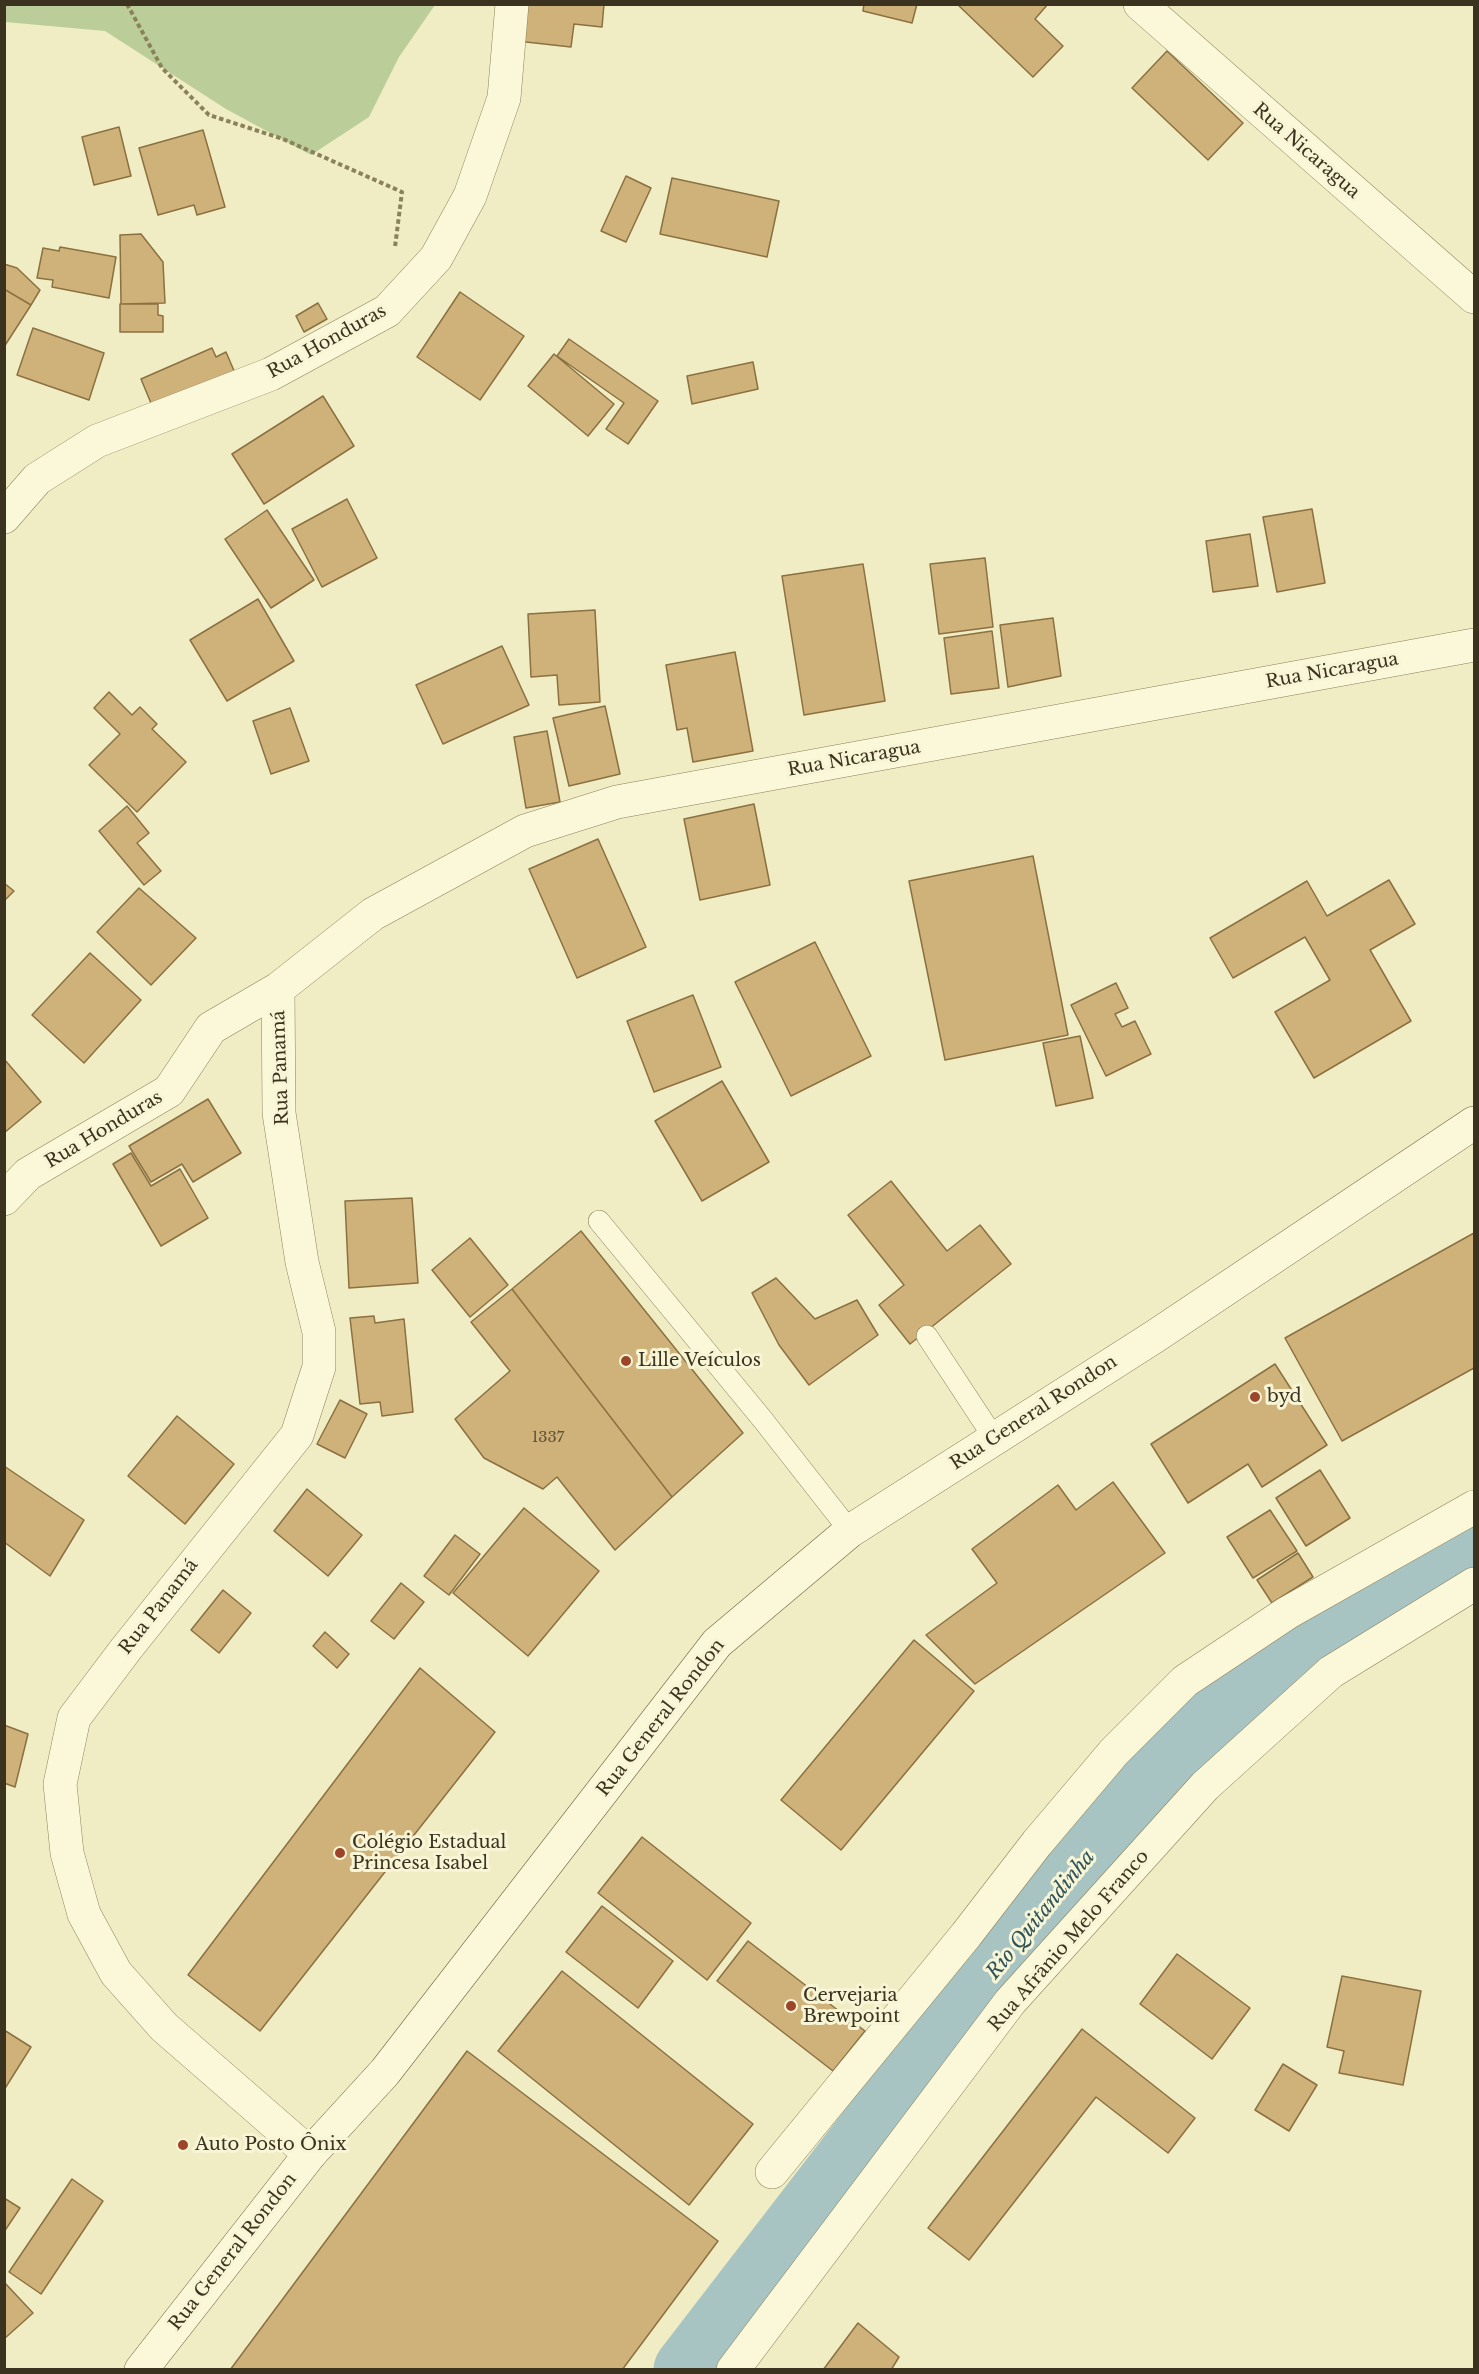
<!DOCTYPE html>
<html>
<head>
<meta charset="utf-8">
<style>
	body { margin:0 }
	#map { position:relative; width:1479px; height:2374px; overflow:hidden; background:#f0edc5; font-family:"Libre Baskerville",serif }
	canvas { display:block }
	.frame { position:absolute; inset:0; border:6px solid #3b331f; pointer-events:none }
</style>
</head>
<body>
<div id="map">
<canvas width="1479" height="2374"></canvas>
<div class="frame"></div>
</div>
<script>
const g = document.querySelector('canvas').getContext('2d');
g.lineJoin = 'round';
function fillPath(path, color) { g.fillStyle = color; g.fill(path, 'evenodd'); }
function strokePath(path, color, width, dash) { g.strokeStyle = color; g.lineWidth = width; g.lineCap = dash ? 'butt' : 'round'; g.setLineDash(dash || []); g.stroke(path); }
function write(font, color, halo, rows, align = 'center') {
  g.font = font + ' "Libre Baskerville",serif'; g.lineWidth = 6; g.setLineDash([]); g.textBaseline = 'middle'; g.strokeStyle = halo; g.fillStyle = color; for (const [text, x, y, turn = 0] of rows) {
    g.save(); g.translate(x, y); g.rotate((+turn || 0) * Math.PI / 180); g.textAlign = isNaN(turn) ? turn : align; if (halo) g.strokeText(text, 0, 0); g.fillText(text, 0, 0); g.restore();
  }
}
fillPath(new Path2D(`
	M5,4h430v1l-36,52 -30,60 -58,38 -85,-46 -121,-78 -100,-9z`), '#bbce99');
strokePath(new Path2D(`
	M688,2370l367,-477 165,-187 254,-159`), '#a7c3c2', 69);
const building = new Path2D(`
	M521,4h83l-2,23 -28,-3 -3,23 -54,-6z
	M864,4h53l-5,19 -49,-12z
	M957,4h91l-13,15 28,27 -30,31z
	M1167,51l76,72 -35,37 -76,-72z
	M119,127l12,49 -37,9 -12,-48z
	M203,130l22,77 -28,8 -3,-10 -36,10 -19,-67z
	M626,176l25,12 -25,54 -25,-11z
	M672,178l107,23 -12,56 -107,-23z
	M141,234l22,28 2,41 -44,1 -1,-69z
	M60,247l56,10 -7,41 -57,-11 1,-7 -16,-2 6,-30 16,3z
	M4,264l13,4 23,22 -9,15 -27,-16z
	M4,289l27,16 -27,42z
	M460,292l64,44 -44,64 -63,-43z
	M318,303l9,16 -23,13 -8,-16z
	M120,304h38v11l5,1v16h-43z
	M33,328l71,25 -15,47 -72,-25z
	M569,339l89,62 -30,43 -22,-15 18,-26 -67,-47z
	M212,348l4,9 10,-5 9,21 -82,35 -12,-29z
	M554,354l60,50 -26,32 -60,-50z
	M753,362l5,27 -66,15 -5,-28z
	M323,396l31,50 -90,58 -32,-50z
	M347,499l30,59 -55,29 -30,-58z
	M1312,509l13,74 -48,9 -14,-75z
	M267,510l47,70 -43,28 -46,-69z
	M1250,534l8,52 -45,6 -7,-51z
	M985,558l8,69 -54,7 -9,-70z
	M863,564l22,137 -81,14 -22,-139z
	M258,599l36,62 -67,40 -37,-61z
	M595,610l5,92 -41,3 -2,-30 -26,2 -3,-63z
	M1053,618l8,58 -53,11 -8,-62z
	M992,631l7,57 -48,6 -7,-56z
	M502,646l27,59 -86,39 -27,-59z
	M735,652l18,99 -60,11 -6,-34 -10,2 -11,-65z
	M109,692l23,23 8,-8 17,17 -5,5 34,33 -49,50 -48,-47 31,-31 -26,-26z
	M605,706l15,68 -51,12 -16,-68z
	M290,708l19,53 -38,13 -18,-53z
	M547,731l13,71 -34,6 -12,-71z
	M754,804l16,81 -70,15 -16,-81z
	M127,806l22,27 -12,10 24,28 -17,14 -45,-54z
	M598,839l48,108 -69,31 -48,-109z
	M1033,856l35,179 -123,25 -36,-179z
	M1389,880l26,44 -45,26 41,71 -97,57 -39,-66 55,-32 -25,-43 -72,41 -23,-40 97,-57 20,35z
	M4,883l10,8 -10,10z
	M139,888l57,50 -45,47 -54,-53z
	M815,942l56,114 -80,40 -56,-114z
	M90,953l51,47 -57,63 -52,-48z
	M1116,983l12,25 -13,6 7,13 13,-6 16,33 -45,22 -35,-71z
	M693,995l28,72 -67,25 -27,-71z
	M1080,1036l13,62 -37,8 -13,-63z
	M4,1059l37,43 -37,31z
	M722,1081l47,81 -67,39 -47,-80z
	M208,1099l33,54 -48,29 -11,-18 -31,18 -22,-36z
	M131,1153l20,33 29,-17 28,49 -47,28 -48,-82z
	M891,1181l56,70 33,-26 31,39 -101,80 -31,-39 25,-20 -56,-70z
	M412,1198l6,85 -69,5 -4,-87z
	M581,1231l162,202 -71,64 -160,-208z
	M1474,1233v135l-132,73 -57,-103z
	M470,1238l38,47 -38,32 -38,-47z
	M776,1278l39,41 42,-19 21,35 -69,50 -30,-40 -27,-52z
	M512,1289l160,208 -57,53 -58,-73 -14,12 -59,-31 -29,-39 55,-48 -39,-49z
	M374,1316l1,7 29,-4 9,93 -31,4 -2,-14 -20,2 -10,-86z
	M1275,1364l52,81 -65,42 -14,-23 -60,39 -37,-59z
	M340,1400l27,14 -22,44 -28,-14z
	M177,1416l57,48 -49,60 -57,-48z
	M4,1466l80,54 -34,56 -46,-34z
	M1320,1470l30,48 -44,28 -30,-48z
	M1113,1482l52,71 -190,131 -49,-49 71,-52 -25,-34 86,-64 18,25z
	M307,1489l55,46 -34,41 -54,-45z
	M524,1508l75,63 -71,85 -75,-63z
	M1270,1510l27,41 -44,27 -26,-41z
	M455,1535l25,19 -31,41 -25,-19z
	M1298,1553l15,24 -41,26 -15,-23z
	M401,1583l23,19 -30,37 -23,-18z
	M223,1590l28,23 -32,40 -28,-23z
	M325,1632l24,22 -12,14 -24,-22z
	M914,1640l60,51 -133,159 -60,-50z
	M420,1668l75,64 -235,299 -72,-56z
	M4,1725l24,9 -13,53 -11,-4z
	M642,1837l109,86 -44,57 -109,-87z
	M602,1906l71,55 -35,47 -72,-56z
	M748,1941l117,90 -32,40 -116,-90z
	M1177,1954l73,54 -38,51 -72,-55z
	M562,1971l191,153 -64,81 -191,-154z
	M1342,1976l79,15 -18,94 -64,-12 5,-22 -17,-4z
	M1082,2029l113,89 -27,35 -72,-56 -127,163 -41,-32z
	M4,2030l27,17 -27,43z
	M467,2051l251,190 -96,129h-392z
	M1283,2064l34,21 -28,46 -34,-21z
	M72,2179l31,22 -62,93 -32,-22z
	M4,2198l16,10 -16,24z
	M4,2282l29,31 -29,26z
	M858,2323l41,34 -8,13h-68z`);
fillPath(building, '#cfb27a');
strokePath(building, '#8b7040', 1.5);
const service = new Path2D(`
	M599,1221l164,199 87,111
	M927,1336l67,102`);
const minor = new Path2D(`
	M1140,4l334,293
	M4,517l33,-38 60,-38 174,-67 116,-63 49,-53 34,-62 34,-98 8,-94
	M278,989l1,124 23,149 17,70v35l-22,68 -171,214 -52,69 -14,66 7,69 17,61 32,59 48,54 146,127
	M4,1199l24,-25 141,-83 42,-63 67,-39 95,-75 152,-83 92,-29 857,-157
	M772,2172l194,-237 71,-92 77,-91 71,-71 102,-68 187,-106
	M733,2370l277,-368 195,-216 126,-114 143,-88`);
const secondary = new Path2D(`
	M141,2370l169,-216 75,-82 332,-429 133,-112 304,-194 320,-214`);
strokePath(service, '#8b815a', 22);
strokePath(minor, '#8b815a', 34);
strokePath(secondary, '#6d613e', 34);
strokePath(new Path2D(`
	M127,4l35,64 47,47 74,24 119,53 -7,55`), '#8b815a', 4, [4.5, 3]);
strokePath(service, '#faf8d9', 21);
strokePath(minor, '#faf8d9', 33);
strokePath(secondary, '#faf8d9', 33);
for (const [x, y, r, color] of [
	[626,1361,6,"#9c4529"],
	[1255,1397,6,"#9c4529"],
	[340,1853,6,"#9c4529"],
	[791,2006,6,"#9c4529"],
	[183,2145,6,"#9c4529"]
]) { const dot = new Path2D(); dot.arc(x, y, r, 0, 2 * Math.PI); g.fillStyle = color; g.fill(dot); strokePath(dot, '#f7f5d5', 2); }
write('15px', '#605336', null, [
	["1337",548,1438]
]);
write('18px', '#3b331f', '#f7f5d5', [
	["Rua Nicaragua",1306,151,41],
	["Rua Honduras",327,342,-29],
	["Rua Nicaragua",1332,671,-10],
	["Rua Nicaragua",854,759,-10],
	["Rua Panamá",281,1068,-92],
	["Rua Honduras",104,1130,-31],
	["Rua General Rondon",1034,1413,-33],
	["Rua Panamá",159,1607,-52],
	["Rua General Rondon",661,1718,-52],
	["Rua Afrânio Melo Franco",1069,1941,-49],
	["Rua General Rondon",233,2252,-52]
]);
write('18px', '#3b331f', '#f7f5d5', [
	["Lille Veículos",638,1361],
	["byd",1267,1397],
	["Colégio Estadual",352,1843],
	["Princesa Isabel",352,1864],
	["Cervejaria",803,1996],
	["Brewpoint",803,2017],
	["Auto Posto Ônix",195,2145]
], 'left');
write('italic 20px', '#2e535b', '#f7f5d5', [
	["Rio Quitandinha",1041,1915,-51]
]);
</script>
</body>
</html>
